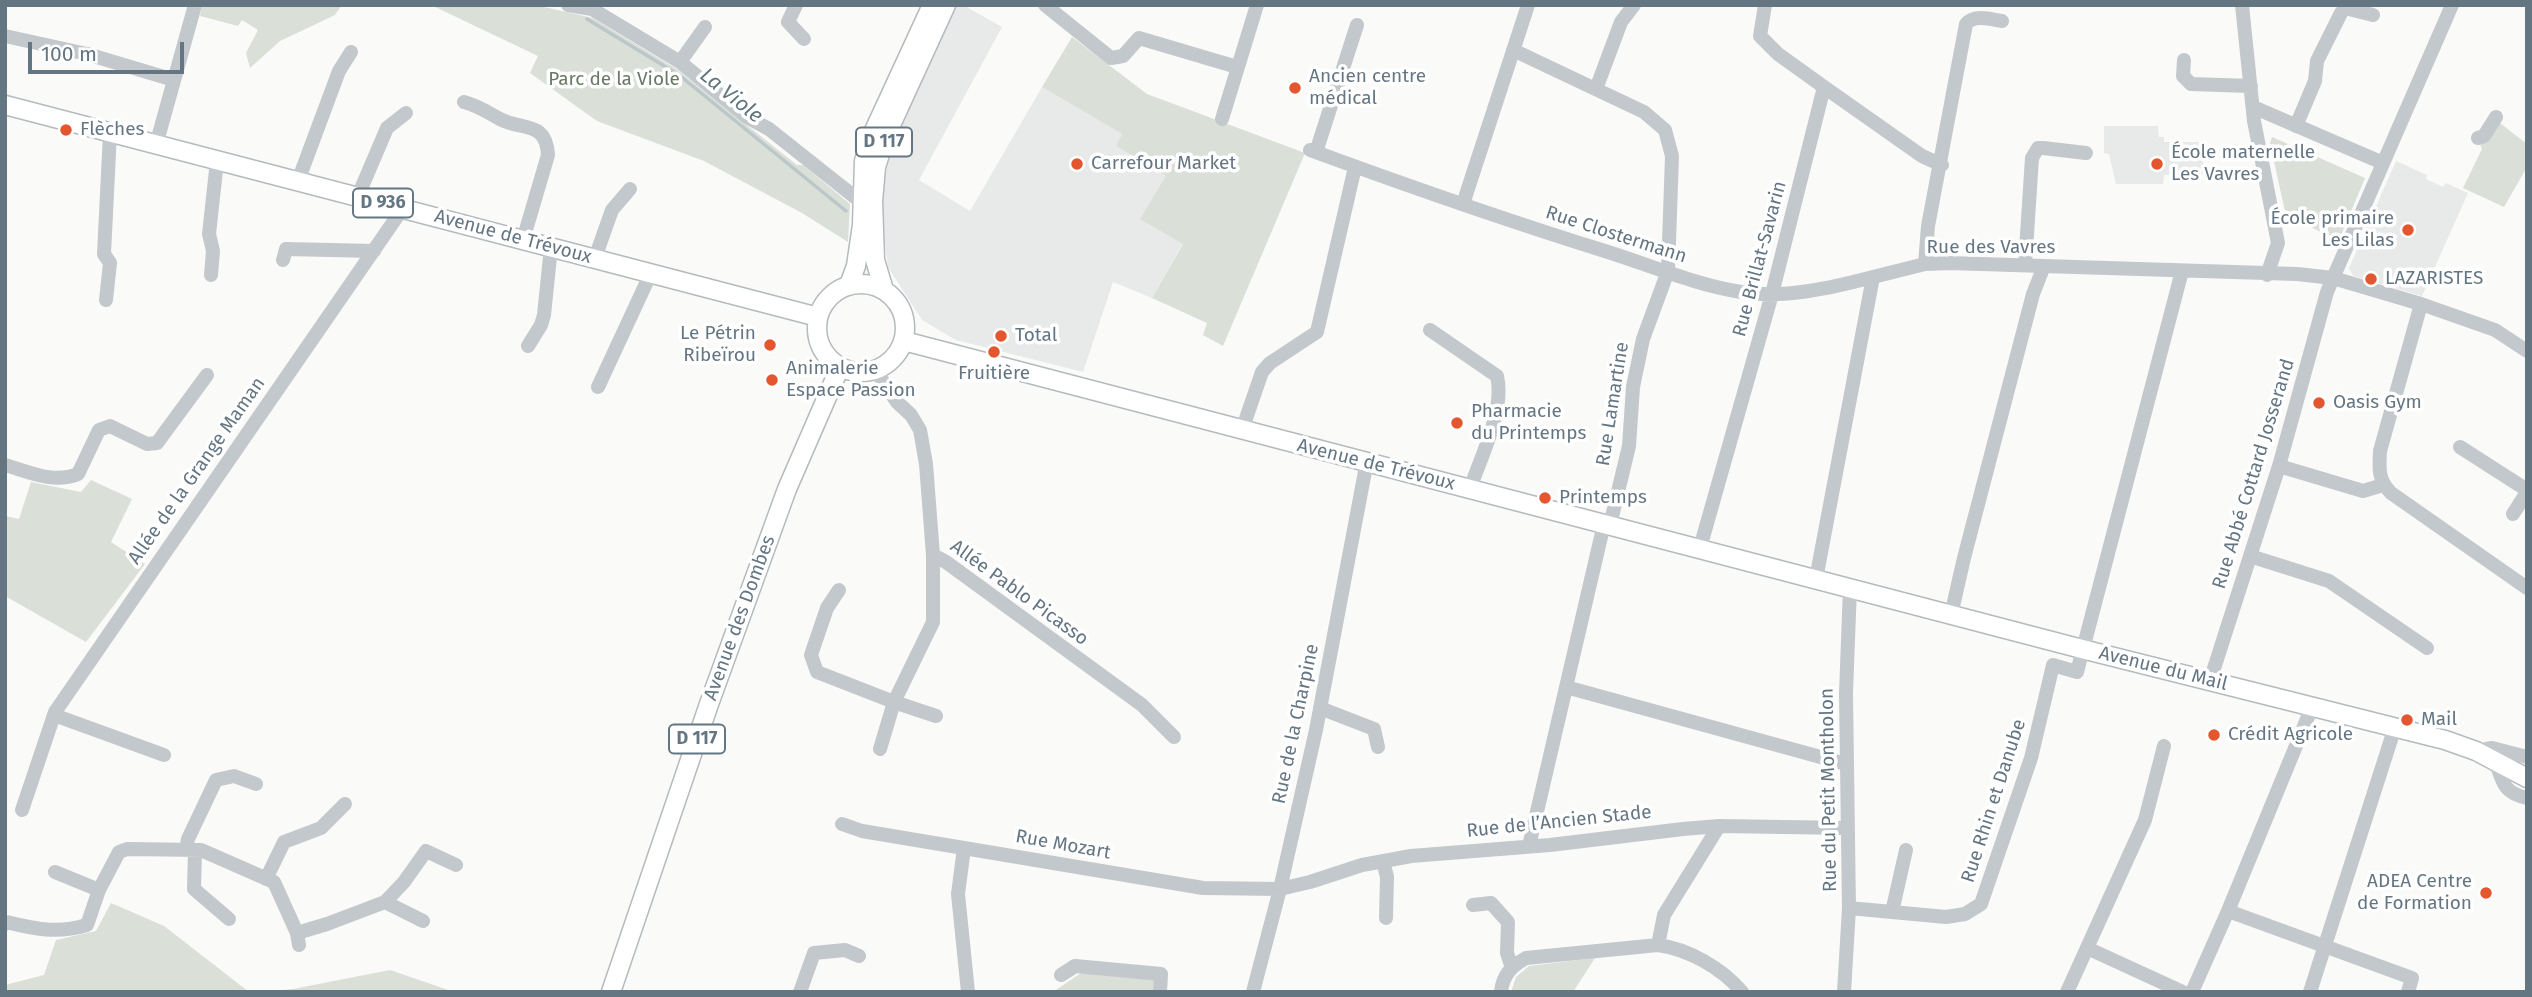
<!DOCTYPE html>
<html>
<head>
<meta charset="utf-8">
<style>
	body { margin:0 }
	#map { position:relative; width:2532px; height:997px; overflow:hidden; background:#fafaf8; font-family:"Fira Sans",sans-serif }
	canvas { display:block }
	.frame { position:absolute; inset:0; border:7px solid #657683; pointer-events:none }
	.scale { position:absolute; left:28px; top:42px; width:156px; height:32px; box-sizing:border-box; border:4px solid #657683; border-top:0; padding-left:9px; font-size:21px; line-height:24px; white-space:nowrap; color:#657683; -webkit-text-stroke:5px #fff; paint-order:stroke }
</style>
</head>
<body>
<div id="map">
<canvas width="2532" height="997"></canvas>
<div class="frame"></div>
<div class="scale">100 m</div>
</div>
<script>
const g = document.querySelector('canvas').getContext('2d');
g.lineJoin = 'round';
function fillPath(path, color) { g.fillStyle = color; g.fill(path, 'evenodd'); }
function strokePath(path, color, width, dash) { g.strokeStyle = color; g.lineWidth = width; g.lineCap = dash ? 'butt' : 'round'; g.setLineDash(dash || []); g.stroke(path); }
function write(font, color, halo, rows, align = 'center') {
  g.font = font + ' "Fira Sans",sans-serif'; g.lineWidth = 7; g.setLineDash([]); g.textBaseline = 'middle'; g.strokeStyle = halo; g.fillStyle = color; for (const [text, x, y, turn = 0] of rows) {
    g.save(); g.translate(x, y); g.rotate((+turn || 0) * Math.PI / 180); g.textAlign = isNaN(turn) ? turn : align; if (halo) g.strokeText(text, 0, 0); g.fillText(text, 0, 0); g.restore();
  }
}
fillPath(new Path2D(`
	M955,5h8l39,22 -83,153 51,31 72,-124 80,47 -6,12 50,30 17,67 -31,55 -39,-16 -30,90 -127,-32 -34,-20 -34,-53 -7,-51 1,-51z
	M2158,126l1,11h5v5h39v32l-39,1 -1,9h-47l-7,-30 -5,-1v-27z
	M2396,161l31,14 -1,4 17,8 3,-4 22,10 -46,103 -65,-19 -4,-1 -4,-8z`), '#e8e9e9');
fillPath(new Path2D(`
	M202,5h140l-7,10 -55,26 -30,27 -4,-15 12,-23 -16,-10 -4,6 -38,-10z
	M431,5h104l58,13 82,50 122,97h6l47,39 -2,38 -46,-29 -98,-52 -107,-40 -67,-48 8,-17z
	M1072,37l75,57 158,59 -82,193 -20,-11 4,-12 -55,-25 31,-54 -43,-25 26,-43 -50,-30 6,-12 -80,-47z
	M2496,120l31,24v23l-23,40 -41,-19 19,-39 -3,-9z
	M2272,137l93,41 -26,62 -53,-24 -16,-73z
	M91,480l41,19 -21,43 34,22 -59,78 -81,-46v-80l14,3 12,-37 50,10z
	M111,903l53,23 85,66h-244v-7l39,-10 12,-35 40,-9z
	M1595,958l-22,34h-62l5,-15 13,-11z
	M390,970l64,22h-190l29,-3z
	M1084,971l71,9v12l-99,-2z`), '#dadfd7');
strokePath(new Path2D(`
	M587,19l92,56 167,136`), '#bbc7cb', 3.5);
const major = new Path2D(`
	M5,105l813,212
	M817 328a44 44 0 1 1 88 0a44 44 0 1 1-88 0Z
	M849,285l7,-19 6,-41 2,-64 8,-26 60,-130
	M884,290l-9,-30 -2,-59 3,-34 9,-29 61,-133
	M904,341l1178,308 363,91 31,11 51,27
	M611,992l98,-288 78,-215 53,-122`);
strokePath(major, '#b5babe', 21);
strokePath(new Path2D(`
	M568,5l24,4 88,53 67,55 22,12 87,69 16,2
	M796,5l-8,17 16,17
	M1045,5l66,53 12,-2 16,-18 98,29
	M2242,5l12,116 24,122 -11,32
	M5,36l82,18 87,26
	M1513,50l131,62 21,18 7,26 -4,115 -25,68 -10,48 -4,59 -19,79
	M2184,60l-1,16 8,8 60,2
	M680,62l25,-35
	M1824,87l98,69 20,9
	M1596,89l25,-67 13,-17
	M464,102c15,4 23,10 36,17 22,12 46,1 48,36l-25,85
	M2253,107l130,56
	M1222,119l35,-114
	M2296,126l19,-45 2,-20 24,-48 4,-5 28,7
	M2478,138l6,-2 12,-19
	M156,145l39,-140
	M1310,150c98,36 198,71 298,102 44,14 88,33 133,40 43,7 90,-4 132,-15
	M1316,152l41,-127
	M298,181l41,-110 12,-19
	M358,196l29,-68 19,-15
	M1463,204l65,-199
	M595,258l17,-48 18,-21
	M283,260l3,-11 88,2
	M1925,264l3,-38 38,-202c8,-10 24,-5 36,-3
	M2025,265l7,-107 6,-10h5l43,5
	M211,275l2,-24 -4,-17 8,-73
	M106,300l4,-37 -6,-9 6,-121
	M2421,304l-41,147c-1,18 -2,29 11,42l136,95
	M1430,330l67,46c8,34 -16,80 -27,113
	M528,346l13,-21 3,-10 7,-68
	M875,370l22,32 14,13 9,15 6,34 7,91v67l-39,80 -14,47
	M598,387l52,-112
	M1242,430l20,-58 8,-9 47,-31 38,-165
	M2460,447l67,43
	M5,465c25,7 48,19 73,9l21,-44 11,-4 37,18 10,-1 50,-68
	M2279,466l84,25 20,-6
	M2513,514l14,-22
	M1700,548l72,-254 52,-207 -46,-33 -18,-18 5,-31
	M933,555l13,7 196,143 32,32
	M2250,556l79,25 98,67
	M1816,579l57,-302 52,-13 24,-1 348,11 36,4 88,26 74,26 32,21
	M839,590l-12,18 -16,47 6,17 77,30 42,14
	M1951,615l13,-57 69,-264 11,-28
	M2210,681l69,-215 48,-174 125,-287
	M1566,687l280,77
	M1320,708l54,21 4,18
	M54,715l110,40
	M2476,751l16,-3 35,9
	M2496,763c7,20 8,30 31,35
	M22,810l33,-98 348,-504
	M842,824l20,7 341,57 77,1 30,-7 52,-17 49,-9 139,-11 133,-16 36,-3 129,2
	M1719,826l-55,89 -6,30c30,4 64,23 84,47
	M1529,846l75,-322
	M964,848l-6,46 10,98
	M186,850l2,-11 28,-59 18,-4 22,8
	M195,850l-1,39 35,30
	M1383,861l4,16 -1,41
	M55,872l44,18
	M266,879l18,-37 37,-14 24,-24
	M385,902l38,19
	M1473,905l18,-2 17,19 -1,31 5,15
	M1849,908l97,9 19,-3 16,-10 50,-146 22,-93 24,7 105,-401
	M2228,911l184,67 -4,14
	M1892,912l14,-62
	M5,924l1,-2c30,7 51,12 81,3l12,-35 20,-38 8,-3 74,1 73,32 23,51 2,12
	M297,933l30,-9 58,-22 19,-20 22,-31 30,14
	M2087,948l96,44
	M1061,975l14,-9 86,8 -1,18
	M800,992l14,-39 31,-3 14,6
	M1253,992l27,-103 36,-159 51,-269
	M1501,992c2,-18 11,-26 25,-34l132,-13
	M1844,992l5,-84 -3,-215 4,-106
	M2067,992l78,-172 19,-74
	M2192,992l36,-81 84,-204
	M2310,992l85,-265`), '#c3c8cc', 14);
strokePath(major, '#fff', 18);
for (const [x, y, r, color] of [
	[1295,88,7,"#e4572e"],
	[66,130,7,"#e4572e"],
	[1077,164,7,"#e4572e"],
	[2157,164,7,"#e4572e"],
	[2408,230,7,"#e4572e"],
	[2371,279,7,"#e4572e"],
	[1001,336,7,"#e4572e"],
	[770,345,7,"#e4572e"],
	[994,352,7,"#e4572e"],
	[772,380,7,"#e4572e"],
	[2319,403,7,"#e4572e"],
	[1457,423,7,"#e4572e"],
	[1545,498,7,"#e4572e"],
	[2407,720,7,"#e4572e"],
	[2214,735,7,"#e4572e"],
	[2486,893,7,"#e4572e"]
]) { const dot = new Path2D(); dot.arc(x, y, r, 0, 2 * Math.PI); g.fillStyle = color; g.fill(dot); strokePath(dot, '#fff', 2.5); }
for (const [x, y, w] of [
	[884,142,56],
	[383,203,60],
	[697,739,56]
]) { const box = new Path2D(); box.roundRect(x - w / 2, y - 14.5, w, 29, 5); g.fillStyle = '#fff'; g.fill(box); strokePath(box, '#657683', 2); }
write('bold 18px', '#657683', null, [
	["D 117",884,142],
	["D 936",383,203],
	["D 117",697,739]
]);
write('19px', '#657683', '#fff', [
	["Ancien centre",1309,77],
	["médical",1309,99],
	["Flèches",80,130],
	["École maternelle",2171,153],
	["Les Vavres",2171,175],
	["Carrefour Market",1091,164],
	["École primaire",2394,219,"right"],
	["Les Lilas",2394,241,"right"],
	["LAZARISTES",2385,279],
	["Le Pétrin",756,334,"right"],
	["Ribeïrou",756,356,"right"],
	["Total",1015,336],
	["Animalerie",786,369],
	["Espace Passion",786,391],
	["Fruitière",994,374,"center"],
	["Oasis Gym",2333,403],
	["Pharmacie",1471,412],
	["du Printemps",1471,434],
	["Printemps",1559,498],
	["Mail",2421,720],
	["Crédit Agricole",2228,735],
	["ADEA Centre",2472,882,"right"],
	["de Formation",2472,904,"right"]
], 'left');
write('19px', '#687a64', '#fff', [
	["Parc de la Viole",614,80]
]);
write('19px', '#657683', '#fff', [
	["Rue Clostermann",1616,235,18],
	["Avenue de Trévoux",513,237,15],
	["Rue des Vavres",1991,248],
	["Rue Brillat-Savarin",1760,259,-75],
	["Rue Lamartine",1613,404,-81],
	["Avenue de Trévoux",1376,465,14],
	["Allée de la Grange Maman",197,471,-55],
	["Rue Abbé Cottard Josserand",2254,474,-73],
	["Allée Pablo Picasso",1019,593,36],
	["Avenue des Dombes",740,618,-70],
	["Avenue du Mail",2163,669,14],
	["Rue de la Charpine",1296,724,-78],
	["Rue du Petit Montholon",1829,790,-91],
	["Rue Rhin et Danube",1994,801,-72],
	["Rue de l’Ancien Stade",1559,822,-6],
	["Rue Mozart",1063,845,10]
]);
write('italic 21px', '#60757c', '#fff', [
	["La Viole",731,96,39]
]);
</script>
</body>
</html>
